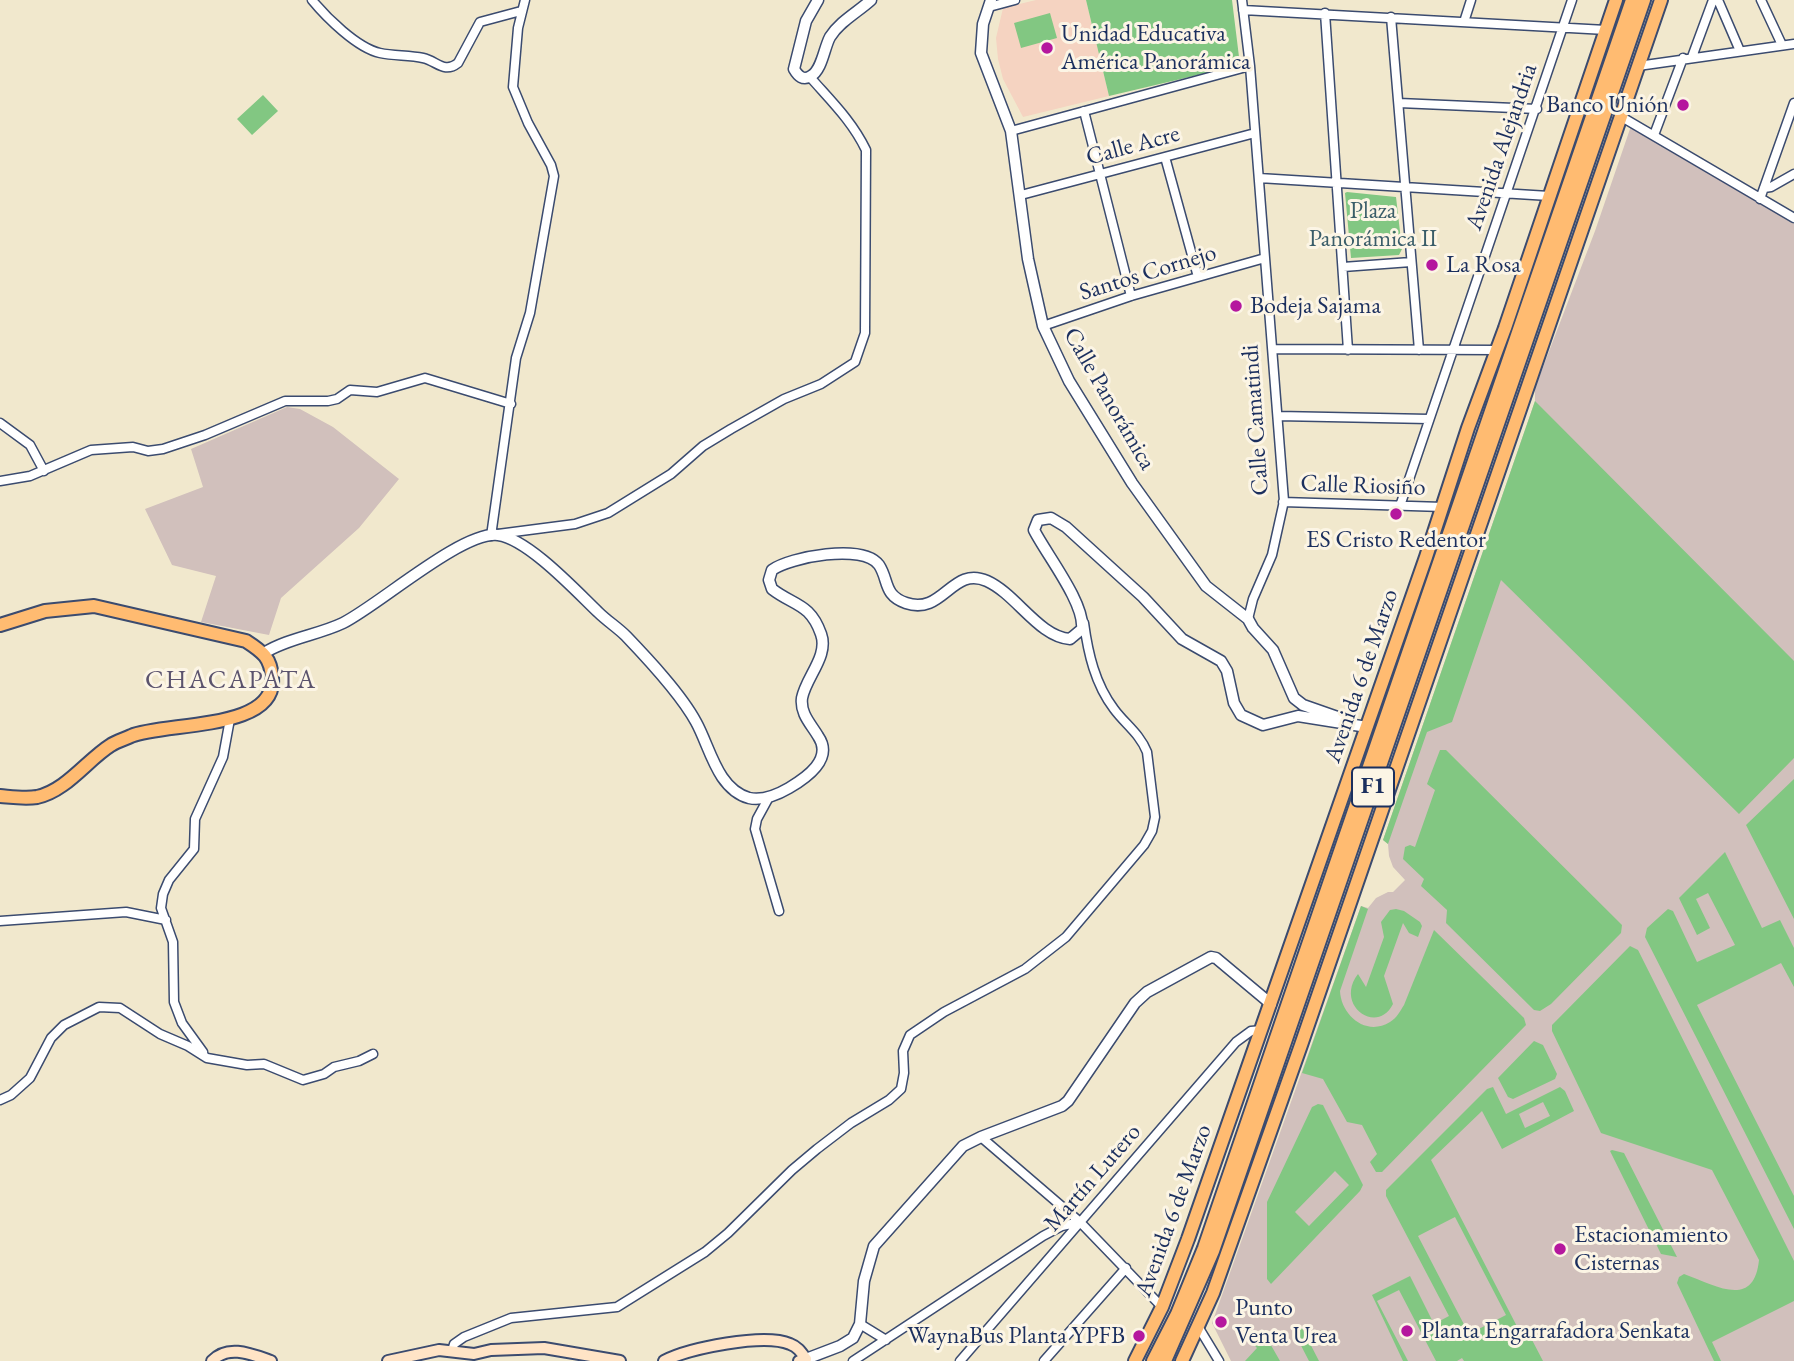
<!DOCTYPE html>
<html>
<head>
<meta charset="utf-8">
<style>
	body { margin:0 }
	canvas { display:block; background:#f1e8cd }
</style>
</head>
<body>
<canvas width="1794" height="1361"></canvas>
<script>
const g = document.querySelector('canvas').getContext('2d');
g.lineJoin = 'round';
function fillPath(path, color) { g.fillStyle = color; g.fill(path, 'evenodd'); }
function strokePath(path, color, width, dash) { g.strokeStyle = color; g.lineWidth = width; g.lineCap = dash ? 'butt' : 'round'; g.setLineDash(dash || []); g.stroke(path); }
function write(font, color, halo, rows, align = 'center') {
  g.font = font + ' "EB Garamond",serif'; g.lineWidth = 6; g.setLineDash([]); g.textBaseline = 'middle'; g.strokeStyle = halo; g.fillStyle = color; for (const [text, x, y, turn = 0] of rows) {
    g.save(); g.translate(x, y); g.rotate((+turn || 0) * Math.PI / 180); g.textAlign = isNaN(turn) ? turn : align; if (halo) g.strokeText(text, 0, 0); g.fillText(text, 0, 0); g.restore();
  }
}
fillPath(new Path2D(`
	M1036,0h50l23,96 -86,21 -20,-38 -5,-20 -2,-21 7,-30z`), '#f5d3c1');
fillPath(new Path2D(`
	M1631,126l163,98v1137h-563l-19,-38 149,-417 7,2 8,-10 12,-6h5l12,-12 -12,-13 -4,-11 -1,-12 -5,-4 152,-439v-13l60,-157z
	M287,407l13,2 33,18 66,52 -40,49 -78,70 -12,37 -68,-13 15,-46 -44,-11 -27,-56 58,-22 -12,-38z`), '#d1c0bc');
fillPath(new Path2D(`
	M1086,0h146l8,65 -131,31z
	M1050,13l7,25 -36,10 -7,-25z
	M263,95l15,16 -26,24 -15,-16z
	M1347,192l49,5 6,52 -3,6 -48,3 -6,-65z
	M1535,401l259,260v97l-55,56 -238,-234 -49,142 -25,10 -39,112 -5,-4z
	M1440,750h6l176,175 -1,8 -70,71 -11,7 -6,-1 -88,-87 1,-13 -26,-24 3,-7 -21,-20 2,-12 5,-2 5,2 20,-57 -8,-6z
	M1794,779v140l-48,-94z
	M1725,852l37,76 18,-8 14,28v39l-13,-24 -84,42 97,191v33l-149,-292 2,-9 21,-19 5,2 24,51 38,-17 -27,-52 -12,6 14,29 -13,7 -18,-37z
	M1361,906l7,3 -28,82c1,24 26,46 50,31 7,-4 10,-11 14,-17l30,-75 90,88 2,7 -144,147h-6l-6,-10 7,-8 -15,-29 -15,-3 -24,-43 -21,-6z
	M1396,909l8,2 16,11 2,4 -4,11 -9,-4 -6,-10 -19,53 9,28c-16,32 -59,1 -35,-30l8,13 18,-50 -3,-15 9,-12z
	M1630,946l8,4 156,311v40l-82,41 9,19h-7l-37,-78 2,-6 5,-3c31,11 70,36 75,-14l-47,-90 -111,-37 -49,-102v-6z
	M1534,1041l9,4 14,29 -2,5 -42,20 -5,-2 -10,-19z
	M1493,1087l13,27 54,-27 5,4 9,20 -72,38 -20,-38 -51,49 93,180 7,-2 12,23h-79l-2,-3 -5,3h-21l-37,-71 -22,11 31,60h-5l-31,-66 38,-19 24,48 15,-8 -63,-120v-6l101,-101zM1543,1102l7,14 -25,12 -6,-14zM1455,1217l51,98 -37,19 -51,-98z
	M1318,1104l5,1 40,80 -3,6 -89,93 -4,-5v-77l45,-95zM1335,1171l14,14 -40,41 -14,-14z
	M1612,1150l12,3 53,104 -16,-3 -51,-103z
	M1301,1326l18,35h-10l-16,-31z
	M1258,1332l6,1 16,28h-35l12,-13 -10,-11z`), '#82c782');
const minor = new Path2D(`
	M312,0c14,17 45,48 68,53 14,3 29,2 43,5 14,3 21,16 35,5l22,-41 41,-11
	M1242,0l8,66 34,435 -12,54 -19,44 -5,20
	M1718,0l22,51
	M1761,0l21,45
	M989,7l26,-7
	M1243,10l363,20
	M1325,13l23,337
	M1391,17l28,333
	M1464,22l7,-22
	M1692,57l21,-57
	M1638,66l156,-22
	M1399,103l138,6
	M1084,111l47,185
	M1620,116l174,102
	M1011,131l239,-65
	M1654,135l29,-77
	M1165,157l33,120
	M1259,178l290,18
	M1764,188l7,-1 23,-13
	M1021,195l234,-62
	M1760,199l34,-96
	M1343,267l68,-5
	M1043,326l88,-30 134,-38
	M1273,349l224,1
	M1278,416l151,3
	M0,423l30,22 14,26
	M0,481l30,-5 61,-26 42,-3 15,4 15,-2 42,-14 80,-34h43l9,-2 13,-9 27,2 48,-14 86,26
	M1283,502l160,5
	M1400,506l172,-506
	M498,534l77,-10 33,-11 63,-39 32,-28 28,-17 53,-30 37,-15 34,-22 10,-29 1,-183c-14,-29 -35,-49 -56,-73
	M491,536l25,-178 14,-45 24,-137 -3,-11 -23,-42 -15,-36 5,-59 7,-28
	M769,797l-12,22 -2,10 24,82
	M0,921l126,-9 40,8
	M203,1052l-21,-29 -8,-21 -1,-60 -12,-34 2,-14 6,-14 25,-31 1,-30 28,-62 7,-38
	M0,1100l11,-5 19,-17 21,-40 13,-13 35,-18 21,1 40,26 28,12 19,12 40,7 17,-1 39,16 21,-6 10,-7 25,-6 14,-7
	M981,1137l99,85 82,85
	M860,1324l26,16
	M1199,1328l20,33
	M452,1351l2,-7 10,-7 47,-19 106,-11 88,-55 23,-19 64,-63 25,-21 34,-26 38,-23 12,-11 3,-16 -1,-22 7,-16 34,-23 81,-43 41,-32 78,-92 8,-14 3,-14 -8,-65c-7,-18 -22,-28 -33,-43 -19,-25 -26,-56 -30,-86
	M853,1361l190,-125 19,-10 18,-4
	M960,1361l276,-319 15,-11 11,-1
	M1044,1361l82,-93`);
const tertiary = new Path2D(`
	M818,0l-12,21 -12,48c4,7 9,12 17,7 11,-6 13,-28 19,-39 10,-16 28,-25 41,-37
	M991,0l-8,24 -2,29 30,78 17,128 15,67 26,55 63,102 74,103 42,33 5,9 20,22 21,48 9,7 40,14
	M264,653c24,-15 54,-18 79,-30 36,-18 119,-92 155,-88 30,4 78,56 100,77 9,9 19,15 28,24 22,23 55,58 70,86 14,25 21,67 53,76 14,3 28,-3 40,-10 17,-10 45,-29 29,-52 -7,-12 -18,-22 -16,-38 4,-21 27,-42 19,-64 -11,-31 -27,-28 -49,-45l-3,-9 3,-10c18,-13 91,-27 107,-5 10,15 4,30 27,38 37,13 46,-38 81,-22 29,13 52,56 83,58l12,-10c3,-26 -36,-75 -48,-99l4,-10 13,-2 15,9 77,70 39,42 39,22 6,10 7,32 7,12 22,10 35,-9 69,11
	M806,1359l34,-13 13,-8 7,-14 4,-43 10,-35 89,-100 18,-9 81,-31 6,-5 67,-98 12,-11 64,-35 5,1 55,46`);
const secondary = new Path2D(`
	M212,1361c16,-17 39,-7 59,0
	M388,1361l51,-11 35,4 17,-4 53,-2 76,13
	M664,1361c25,-13 100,-28 126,-17 8,3 11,8 16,15l-7,2`);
const primary = new Path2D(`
	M0,625l45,-14 49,-5 152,35c17,11 25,17 26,37 5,53 -108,44 -141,58 -6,3 -14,5 -20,9 -24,15 -45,46 -74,52 -12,2 -25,0 -37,-1
	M1135,1361l27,-54 26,-68 238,-682 42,-129 37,-100 111,-328
	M1182,1361l31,-68 88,-248 360,-1045`);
const trunk = new Path2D(`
	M1153,1361l24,-47 27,-66 428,-1248
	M1165,1361l48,-110 431,-1251`);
strokePath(minor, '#3b4b6f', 11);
strokePath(tertiary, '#3b4b6f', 13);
strokePath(secondary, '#3b4b6f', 14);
strokePath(primary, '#3b4b6f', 16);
strokePath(trunk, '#3b4b6f', 16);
strokePath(minor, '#fff', 8);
strokePath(tertiary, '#fff', 10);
strokePath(secondary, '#ffe4c6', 10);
strokePath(primary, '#ffbb71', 12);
strokePath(trunk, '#ffbb71', 12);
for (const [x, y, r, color] of [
	[1047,48,7,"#b5179e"],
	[1683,105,7,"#b5179e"],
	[1432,265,7,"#b5179e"],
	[1236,306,7,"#b5179e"],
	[1396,514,7,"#b5179e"],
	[1560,1249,7,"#b5179e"],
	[1221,1322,7,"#b5179e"],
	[1407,1331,7,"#b5179e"],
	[1139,1336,7,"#b5179e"]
]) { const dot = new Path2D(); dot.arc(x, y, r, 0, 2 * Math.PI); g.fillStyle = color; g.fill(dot); strokePath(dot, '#fcf5e5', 2.5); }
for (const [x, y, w] of [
	[1373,787,42]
]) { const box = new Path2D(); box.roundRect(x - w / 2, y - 19.5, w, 39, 5); g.fillStyle = '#fcf5e5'; g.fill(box); strokePath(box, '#1b2f5e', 2); }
write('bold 23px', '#1b2f5e', null, [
	["F1",1373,787]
]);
write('24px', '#1b2f5e', '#fcf5e5', [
	["Unidad Educativa",1061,34],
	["América Panorámica",1061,62],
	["Banco Unión",1669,105,"right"],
	["La Rosa",1446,265],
	["Bodeja Sajama",1250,306],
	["ES Cristo Redentor",1396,540,"center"],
	["Estacionamiento",1574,1235],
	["Cisternas",1574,1263],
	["Punto",1235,1308],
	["Venta Urea",1235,1336],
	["Planta Engarrafadora Senkata",1421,1331],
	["WaynaBus Planta YPFB",1125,1336,"right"]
], 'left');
write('24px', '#1b2f5e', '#fcf5e5', [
	["Calle Acre",1133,146,-15],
	["Avenida Alejandria",1502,147,-71],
	["Santos Cornejo",1148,273,-17],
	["Calle Panorámica",1109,399,60],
	["Calle Camatindi",1256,420,-94],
	["Calle Riosiño",1363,486,2],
	["Avenida 6 de Marzo",1362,676,-71],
	["Martín Lutero",1093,1178,-49],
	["Avenida 6 de Marzo",1174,1211,-70]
]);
write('24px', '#3a5d69', '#fcf5e5', [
	["Plaza",1373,211],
	["Panorámica II",1373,239]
]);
g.letterSpacing = '2px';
write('26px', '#5b536d', '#fcf5e5', [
	["CHACAPATA",231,681]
]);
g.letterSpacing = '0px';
</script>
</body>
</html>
